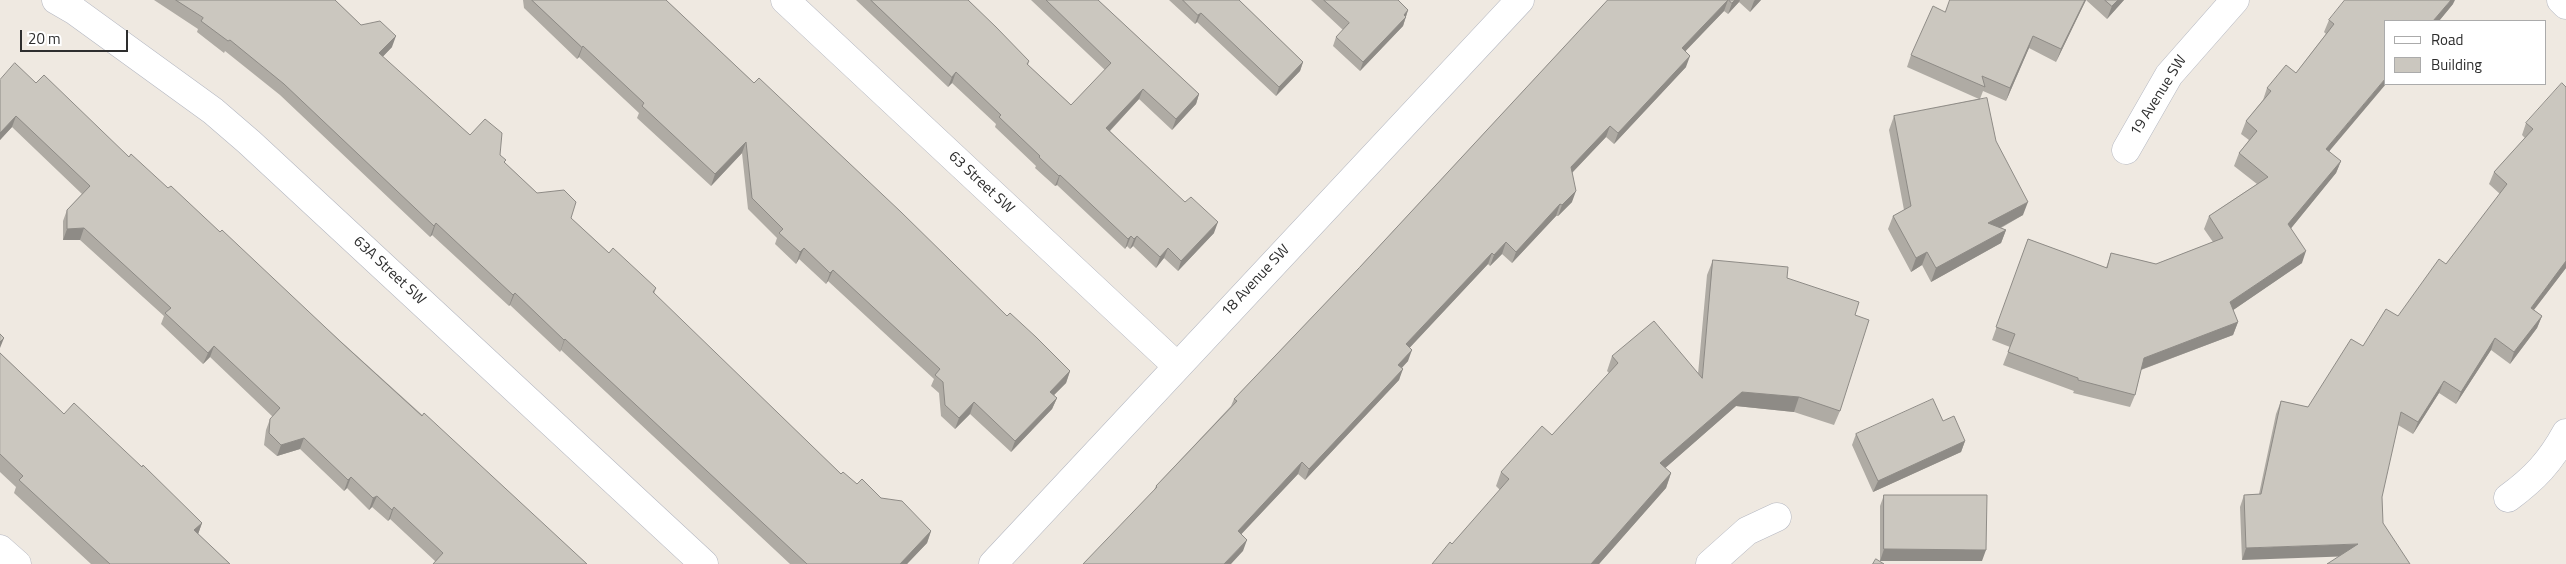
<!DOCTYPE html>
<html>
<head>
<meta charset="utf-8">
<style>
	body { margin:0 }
	#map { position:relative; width:2566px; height:564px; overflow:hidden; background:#efe9e1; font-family:"Titillium Web",sans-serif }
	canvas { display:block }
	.legend { position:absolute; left:2384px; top:20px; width:162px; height:65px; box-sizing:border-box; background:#fff; border:1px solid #ababab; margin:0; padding:6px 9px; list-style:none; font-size:15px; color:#2e2e2e }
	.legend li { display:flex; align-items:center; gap:10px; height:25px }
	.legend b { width:25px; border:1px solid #ababab }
	.scale { position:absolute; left:20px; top:30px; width:108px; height:22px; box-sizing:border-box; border:2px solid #2e2e2e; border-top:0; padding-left:6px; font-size:15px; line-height:18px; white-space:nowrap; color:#2e2e2e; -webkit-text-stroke:4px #fff; paint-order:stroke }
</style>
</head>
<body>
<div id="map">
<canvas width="2566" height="564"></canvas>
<ul class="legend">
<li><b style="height:6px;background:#fff"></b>Road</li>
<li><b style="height:14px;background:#cbc7bf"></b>Building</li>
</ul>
<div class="scale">20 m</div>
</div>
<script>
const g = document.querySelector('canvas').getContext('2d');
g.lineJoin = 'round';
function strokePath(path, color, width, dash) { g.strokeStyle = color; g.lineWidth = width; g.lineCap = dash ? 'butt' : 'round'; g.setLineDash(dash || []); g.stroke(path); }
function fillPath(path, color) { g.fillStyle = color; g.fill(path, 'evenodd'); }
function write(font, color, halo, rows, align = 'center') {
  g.font = font + ' "Titillium Web",sans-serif'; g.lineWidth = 5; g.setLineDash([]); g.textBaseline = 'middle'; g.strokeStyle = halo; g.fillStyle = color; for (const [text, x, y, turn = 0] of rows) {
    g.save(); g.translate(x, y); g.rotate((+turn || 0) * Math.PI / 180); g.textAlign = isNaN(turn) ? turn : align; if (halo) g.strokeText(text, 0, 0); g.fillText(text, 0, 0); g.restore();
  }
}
const minor = new Path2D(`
	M56,0l19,11 138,100 36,31 455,422
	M785,0l392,366
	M2561,0l5,5
	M2126,150l43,-75 66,-75
	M2508,498c27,-20 42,-36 58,-65
	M0,549l17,15
	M993,564l527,-564
	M1710,564l37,-33 30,-14`);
strokePath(minor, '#b4b7c1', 29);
strokePath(minor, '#fff', 28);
fillPath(new Path2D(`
	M154,0h181l26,25 31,22 -10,10 88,78 30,20 5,8 32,30 34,25 38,35 47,35 -2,6 187,180 16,10 24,14 50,33 -4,12 -20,21h-117l-229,-214 -1,2 -50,-47 -1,1 -77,-71 -2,2 -150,-142 -55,-44 -1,2 -27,-21 1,-3z
	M523,0h143l88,83 253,233 63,55 -4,12 -12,12 3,3 -5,11 -41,43 -41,-38 -15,15 -14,-13 -2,-23 -8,-7 3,-7 -106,-98 -2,3 -27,-25 -3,5 -21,-20 2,-6 -29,-29 -6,-56 -31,33 -74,-68 2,-5 -60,-56 -2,2 -53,-51z
	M856,0h112l61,61 -1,4 43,40 34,-35 -74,-70h67l101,94 -3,10 -24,26 -33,-31 -29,32 104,102 -36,38 -14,-13 -8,10 -23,-22 -3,3 -3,-3 -2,3 -68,-64 -2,1 -20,-18 1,-2 -41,-39 1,-3 -44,-41 -4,4z
	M1169,0h70l64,62 -3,9 -24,25 -79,-74 -2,2z
	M1311,0h87l10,10 -5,16 -43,45 -27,-25 3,-9 7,-7z
	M1608,0h153l-11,12 -11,-10 -11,12 -4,-3 -39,40 1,16 -72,77 -8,-7 -34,36v29l-14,14h-2l-44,47 -10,-9 -12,12 -2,-2 -79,84 -1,13 -6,7 -3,12 -94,100 -7,-6 -57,60 2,17 -89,-61 2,-4 75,-80 3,-7 125,-131z
	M2086,0l-30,62 -27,-14 -23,53 -23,-10 -3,8 43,116 -22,13 5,2 -5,13 -70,39 -9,-17 -11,7 -23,-43 5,-13 11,-6 -15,-80 5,-14 85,-17 -72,-32 4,-12 34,-43z
	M2086,0h38l-17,19z
	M2453,4l-14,17h-54l-56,131 12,9 -5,12 -45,55 11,35 -69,47 5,12 -5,13 -92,35 -6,25 -5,12 -57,-14 1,-2 -71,-26 7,-18 -18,-7 36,-101 78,29 5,-15 45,11 57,-22 -9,-13 5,-13 48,-32 -23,-18 5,-13 10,-13 -8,-6 5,-13 17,-21 4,-12 29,-15 30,-39 -2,-2 5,-12z
	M0,80l36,3 132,105 52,44 367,332 -152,-3 -45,-42 -2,2 -16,-14 -3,3 -22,-22 -3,3 -44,-42 -23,7 -13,-11 2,-15 4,-11 3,-2 -63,-60 -7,7 -42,-40 3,-8 -84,-76h-17v-19l4,-11 15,-16 -70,-67 -12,13z
	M2566,87v181l-32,42 8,6 -5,12 -27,36 -19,-14 -35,54 -17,-11 -26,41 -15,-9 -156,135 -2,-53 4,-12 15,-1 17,-80 5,-13 27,6 55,-61 35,-30 48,-52 54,-70 -11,-10 5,-12 31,-34 -3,-3 4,-12z
	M1713,260l74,18 68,37 -15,96 -6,14 -40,-13 -58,-6 -71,62 6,5 -5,15 -67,76h-167l20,-20 48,-54 -4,-4 5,-14 51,-37 57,-62 -2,-2 5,-15 86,18 9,-99z
	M0,353l64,61 138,109 -4,11 32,30h-139l-77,-71 2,-6 -16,-15z
	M1943,421l22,20 -4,11 -88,40 -21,-47 4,-11z
	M1884,495l98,66h-102v-55z`), '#afaba4');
fillPath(new Path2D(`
	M1728,0l-4,11 -46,48 4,-11z
	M1735,0h5l-1,2 -11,12 4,-11z
	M1755,0h6l-11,12 4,-11z
	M2085,0h1l-30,62 5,-13z
	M2118,0h6l-17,19 5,-13z
	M2451,0h4l-2,4 -14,17h-6z
	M1408,10l-5,16 -43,45 3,-9z
	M1201,13l-4,9 -2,2 3,-9z
	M396,36l-4,11 -17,18 4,-12z
	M2033,36l-4,12 -23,53 4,-13z
	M583,46l-4,11 -2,2 5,-12z
	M1690,56l-4,11 -72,77 4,-11z
	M1303,62l-3,9 -24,25 3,-9z
	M956,72l-4,11 -4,4 4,-10z
	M2385,79v5h1l-65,77 5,-12z
	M1143,89l-4,10 -36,39 3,-10z
	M1199,94l-3,10 -24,26 4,-11z
	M16,116l-4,11 -12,13v-7z
	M1610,126l-4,11 -39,41 4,-11z
	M746,142l-4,11 -31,33 4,-12z
	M2341,161l-5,12 -52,64 4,-13z
	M1060,175l-3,10 -2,1 4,-10z
	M1576,191l-4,11 -14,14 4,-11z
	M2028,202l-5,13 -40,22 5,-14z
	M1560,204l-4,12 -44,47 4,-11z
	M1218,222l-4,11 -36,38 3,-10z
	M436,223l-4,12 -2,2 4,-11z
	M84,228l-4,12h-17l4,-11z
	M2006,230l-5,13 -70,39 5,-14z
	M1131,236l-4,10 -2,3 3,-10z
	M1137,236l-4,10 -3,3 4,-10z
	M1506,242l-4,12 -12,12 4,-11z
	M804,248l-5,11 -3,5 4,-12z
	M1168,248l-4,10 -8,10 4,-11z
	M2306,251l-4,12 -76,52 4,-13z
	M1927,252l-5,13 -11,7 5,-14z
	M1492,253l-4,11 -86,92 4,-12z
	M2566,261v7l-40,52 5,-12z
	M833,270l-5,11 -2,3 4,-11z
	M515,293l-5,12 -1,1 4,-11z
	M2542,316l-5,12 -27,36 4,-12z
	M2238,322l-5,13 -93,35 4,-12z
	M4,338l-4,10v-6z
	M2495,338l-4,12 -35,54 5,-12z
	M565,339l-4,11 -1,2 4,-12z
	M214,346l-4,11 -7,7 5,-11z
	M1412,350l-4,11 -14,15 4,-11z
	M1403,369l-4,11 -94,100 4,-11z
	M1070,371l-4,12 -20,20 4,-11z
	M2444,381l-5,12 -26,41 5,-12z
	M1742,392l57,5 -5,15 -58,-6 -81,71 5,-14z
	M1057,398l-5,11 -41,43 4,-11z
	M974,402l-4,12 -15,15 4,-11z
	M304,438l-4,11 -23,7 4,-11z
	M1965,441l-4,11 -88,40 5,-11z
	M1302,462l-4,12 -64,68 4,-11z
	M1671,473l-5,15 -67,76h-8z
	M351,477l-4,11 -3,3 4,-11z
	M377,496l-5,11 -3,3 4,-12z
	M394,507l-4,12 -2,2 4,-11z
	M202,523l-5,14 -3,-7z
	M931,531l-4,12 -20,21h-7z
	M1247,540l-4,11 -12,13h-7z
	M2358,544l-4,12 -112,4 4,-12z
	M1884,549l102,1 -4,11h-102z`), '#8e8b86');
const building = new Path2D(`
	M176,0h159l26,25 19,-4 16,15 -17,17 91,82 15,-16 17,14 -2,22 6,5 -2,2 33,31 27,-3 12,12 -5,16 38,35 4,-5 43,40 -3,4 188,182 2,-2 14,12 5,-5 19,19 21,3 29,30 -31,33h-93l-242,-225 -1,1 -49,-47 -2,2 -77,-72 -2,3 -150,-142 -54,-44 -2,1 -27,-20 2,-3z
	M532,0h134l88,83 5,-5 142,134 106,104 3,-3 26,24 34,34 -20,21 7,6 -42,43 -41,-39 -15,16 -14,-13 -2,-23 -8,-7 5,-6 -107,-99 -3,3 -26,-25 -4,4 -21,-19 4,-4 -31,-31 -6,-56 -31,32 -73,-68 2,-3 -61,-57 -1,1z
	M871,0h97l28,27 33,34 -2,3 44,41 40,-42 -65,-63h52l101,94 -23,25 -33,-30 -37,39 79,74 6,-5 27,25 -37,39 -13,-13 -8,9 -23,-21 -3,3 -3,-3 -3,3 -68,-64 -1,1 -20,-19 1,-1 -41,-39 2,-2 -45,-43 -4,5z
	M1183,0h56l64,62 -24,25 -78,-74 -3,2z
	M1324,0h74l10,10 -4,5 2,2 -43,45 -27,-25 13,-14z
	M1608,0h120l-46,48 8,8 -72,77 -8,-7 -39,41 5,24 -14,14 -2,-1 -44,48 -10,-10 -12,13 -2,-2 -86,91 6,6 -14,15 5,4 -94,100 -7,-7 -64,69 9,9 -23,24h-141l74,-77 -1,-1 81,-85 -3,-2 125,-131z
	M1729,0h6l-3,3z
	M1950,0h135l-24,49 -28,-13 -23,52 -28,-12 3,11 -74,-32 22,-49 12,6z
	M2105,0h13l-6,6z
	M2345,0h106l-18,21h-48v58l-59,70 15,12 -53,63 18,27 -76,51 8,20 -94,36 -9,37 -57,-15v-2l-70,-26 7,-18 -19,-7 32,-88 79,29 4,-15 45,11 67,-26 -14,-22 59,-39 -29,-24 18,-22 -11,-10 25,-30 -4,-3 19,-23 10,8 38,-49 -5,-4z
	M15,63l21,20 8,-8 85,82 2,-3 37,34 3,-2 49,46 2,-2 120,113 80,73 2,-3 163,151h-154l10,-11 -49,-46 -2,3 -15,-14 -4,2 -22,-21 -3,3 -44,-42 -23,7 -12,-12 1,-14 10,-11 -66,-62 -6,7 -43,-40 6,-5 -87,-80 -17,1v-19l23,-24 -74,-70 -16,17v-53z
	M2562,83l4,4v174l-35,47 11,8 -28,36 -19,-14 -34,54 -17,-11 -26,41 -17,-10 -19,85 1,26 27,41h-83l31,-20 -112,4 -2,-53 17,-1 20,-93 27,6 43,-68 12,7 23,-37 12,7 41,-57 7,5 61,-80 -13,-12 39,-43 -7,-6z
	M1987,98l9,43 32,61 -40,21 18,7 -70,38 -9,-16 -11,6 -23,-42 18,-10 -17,-90z
	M1713,260l75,7 -1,11 72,24 -4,13 14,5 -29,91 -41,-14 -57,-5 -82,71 11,10 -80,91h-159l18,-22 2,2 57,-65 -8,-7 41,-46 10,9 66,-72 -6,-7 42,-35 48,57z
	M0,334l4,4 -4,4z
	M0,353l64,61 10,-11 68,64 1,-2 59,58 -8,7 36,34h-120l-91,-84 4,-4 -23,-22z
	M1933,399l10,22 11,-5 11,25 -87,40 -22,-47z
	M1884,495h103l-1,55 -102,-1z
	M1876,559l8,5h-11z`);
fillPath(building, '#cbc7bf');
strokePath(building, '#8e8b86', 1);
write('15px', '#2e2e2e', '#fff', [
	["19 Avenue SW",2159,96,-58],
	["63 Street SW",981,183,43],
	["63A Street SW",389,271,43],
	["18 Avenue SW",1256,281,-47]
]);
</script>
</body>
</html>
